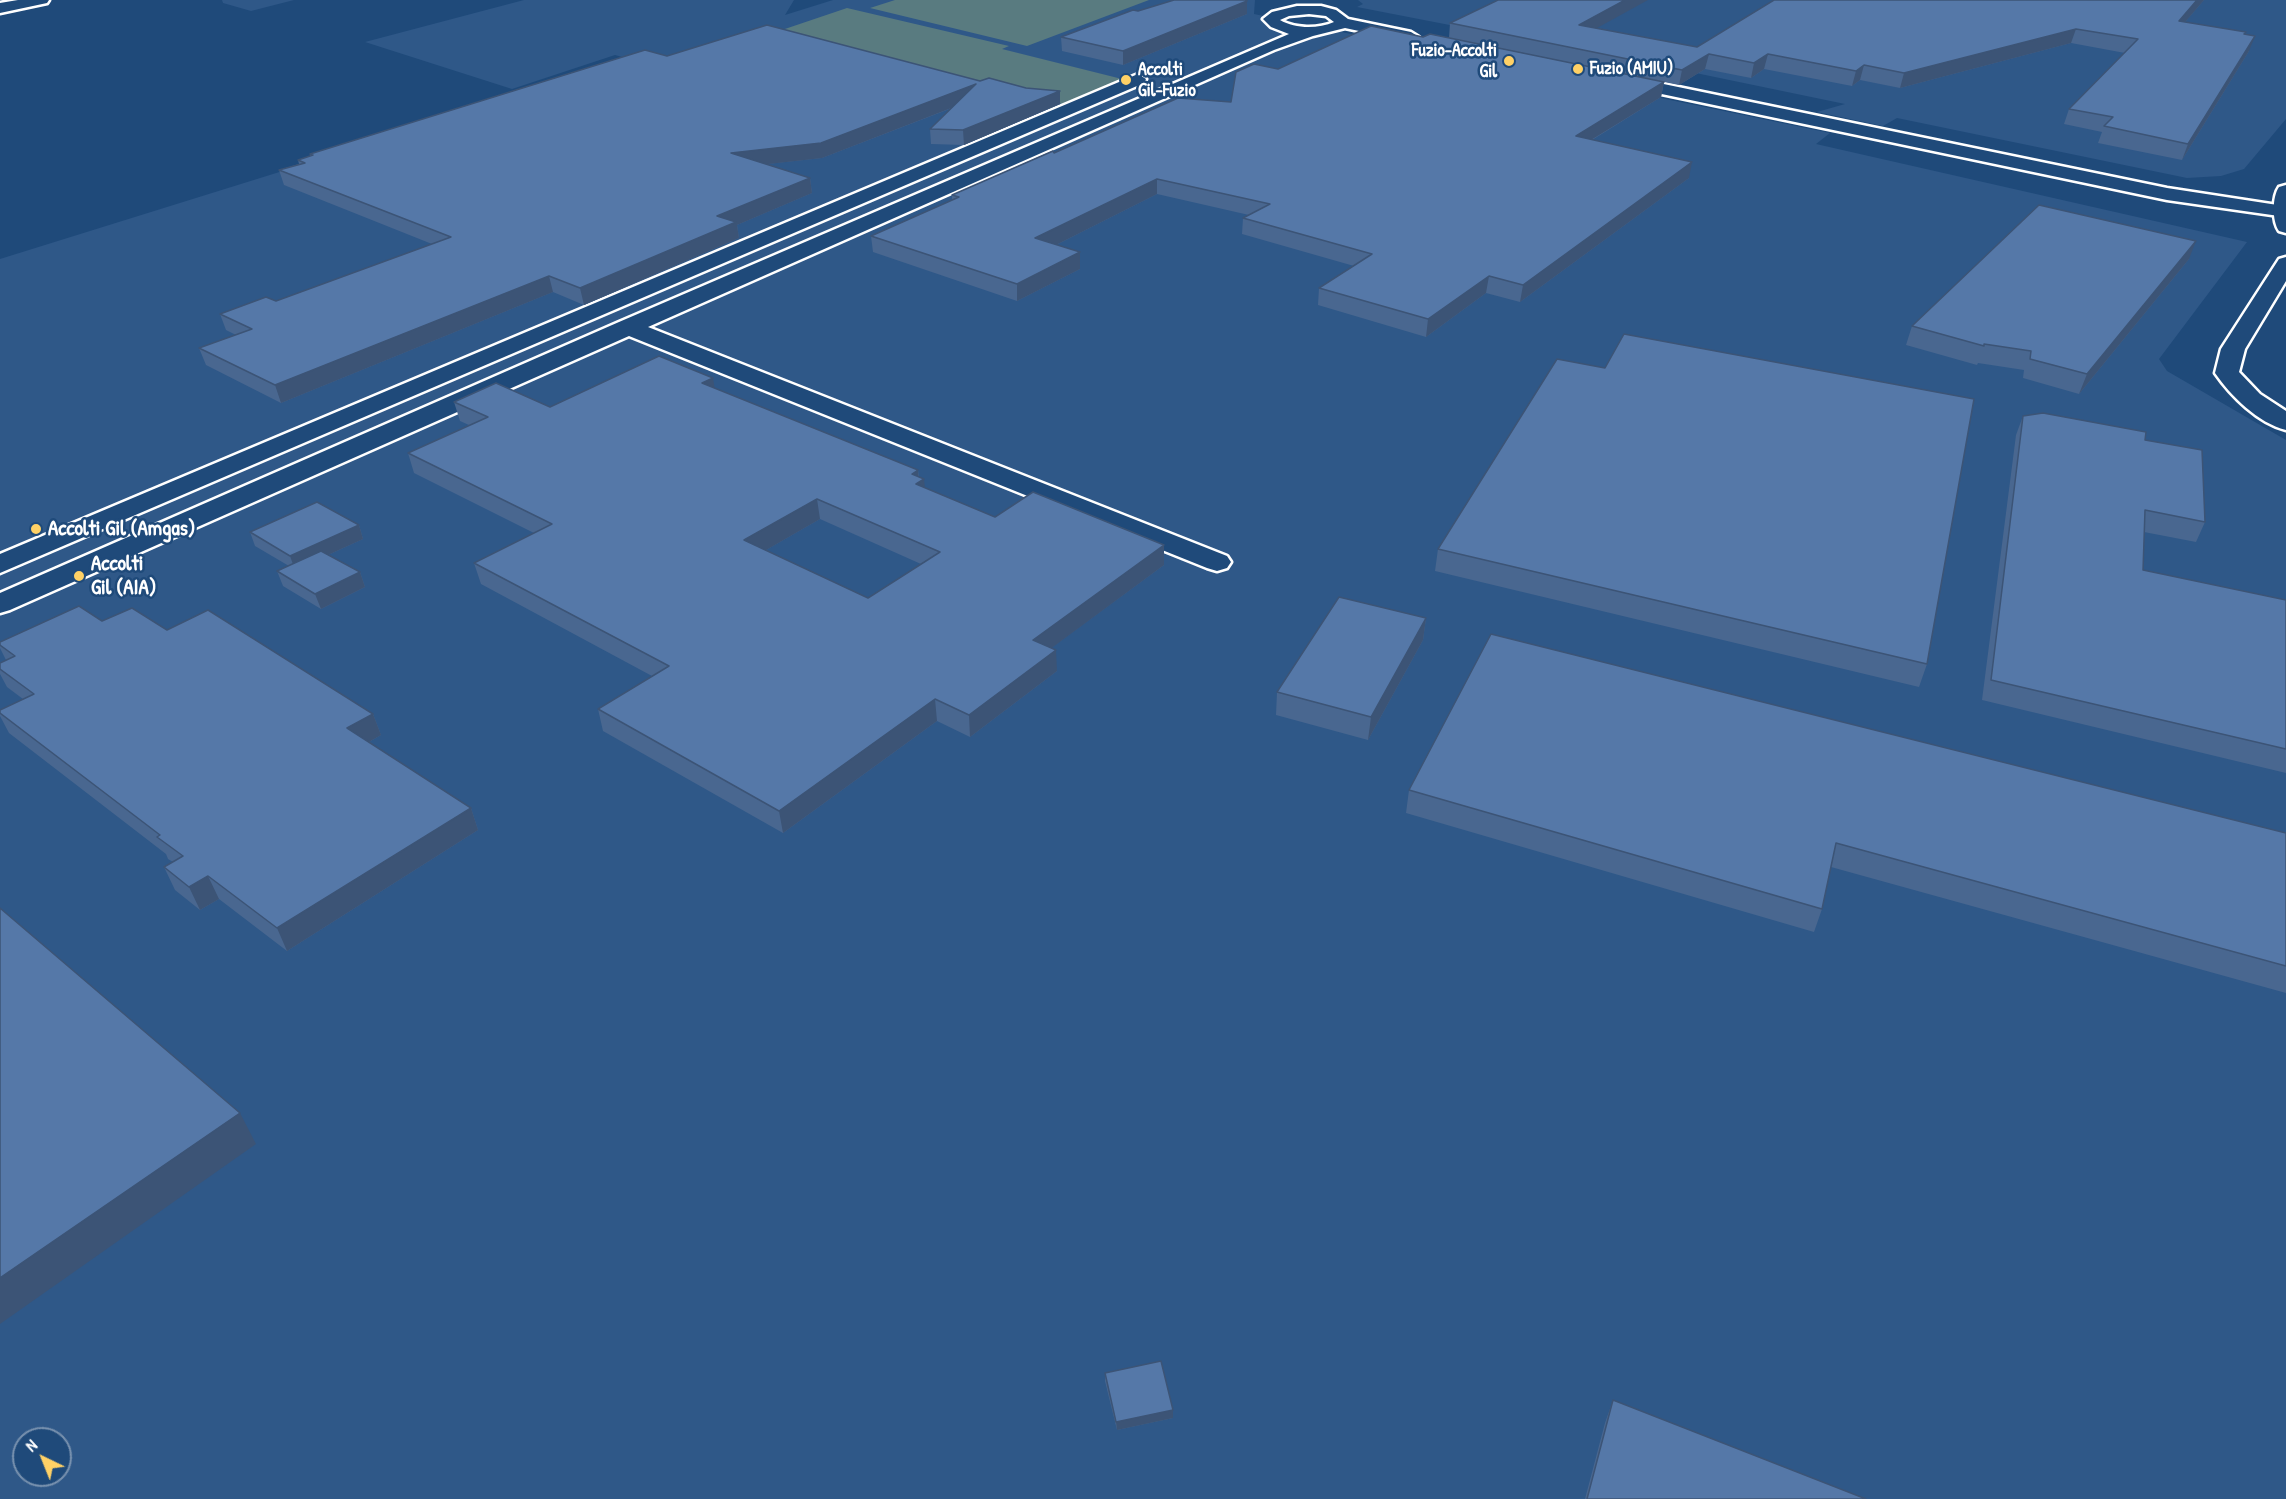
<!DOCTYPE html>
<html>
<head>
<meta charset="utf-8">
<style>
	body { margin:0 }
	#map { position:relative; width:2286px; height:1499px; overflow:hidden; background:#1f4a7a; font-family:"Patrick Hand",sans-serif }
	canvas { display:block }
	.north { position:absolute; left:12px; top:1427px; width:60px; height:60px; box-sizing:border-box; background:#1f4a7a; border:2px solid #7992af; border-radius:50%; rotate:317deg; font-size:16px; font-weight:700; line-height:24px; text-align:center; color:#fff }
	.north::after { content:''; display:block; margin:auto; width:21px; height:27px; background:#ffd166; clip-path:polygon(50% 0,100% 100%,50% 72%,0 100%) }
</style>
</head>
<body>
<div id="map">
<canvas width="2286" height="1499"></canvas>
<div class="north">N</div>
</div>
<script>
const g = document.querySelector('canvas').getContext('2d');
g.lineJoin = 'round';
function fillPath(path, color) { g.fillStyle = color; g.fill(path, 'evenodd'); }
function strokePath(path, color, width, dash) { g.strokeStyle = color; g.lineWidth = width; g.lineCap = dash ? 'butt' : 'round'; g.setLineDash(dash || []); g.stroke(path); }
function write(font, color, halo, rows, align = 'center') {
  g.font = font + ' "Patrick Hand",sans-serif'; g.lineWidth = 5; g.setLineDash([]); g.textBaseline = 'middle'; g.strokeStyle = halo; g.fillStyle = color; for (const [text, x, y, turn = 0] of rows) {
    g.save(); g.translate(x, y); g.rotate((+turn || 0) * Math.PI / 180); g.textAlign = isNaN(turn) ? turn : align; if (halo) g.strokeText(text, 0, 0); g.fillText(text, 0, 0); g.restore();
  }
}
fillPath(new Path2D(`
	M222,0h72l-43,11 -28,-8z
	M524,0h270l-9,15 48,-15h422l-1,14 576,119 -14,11 431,98 -88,117 8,12 119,69v1059h-2286v-1240l636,-198 -21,-6 -103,34 -147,-47zM24,1439h36v36h-36z
	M1358,0h928v119l-42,50 -23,7 -34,2 -290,-60 -14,8 -66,-14 28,-8 -376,-78 -4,2 -108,-21 6,-3z`), '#2f5888');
fillPath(new Path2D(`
	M895,0h254l-122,46 -157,-38z
	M847,8l162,38 -7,3 120,30 -60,25 -286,-72z`), '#597b80');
const street = new Path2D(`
	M1297,6h24l15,4 12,9 63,13 8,5 -8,5 -66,-14 -32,8 -39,14 -626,277 579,229 4,6 -4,6 -10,3 -10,-3 -578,-232 -619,274 -10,3v-20l619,-271 670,-288 -18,-7 -8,-8 9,-7zM1309,14l17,2 8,6c-16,7 -39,7 -54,-2l9,-4z
	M1138,74l8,5 -2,4 -1144,490v-19z
	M1620,75l547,113 117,18 2,1v10l-119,-17 -553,-116 -2,-4 2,-4z`);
const secondary = new Path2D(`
	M18,0h31l-2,3 -47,10v-10z
	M2286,185v48l-7,-2c-7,-10 -7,-34 0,-44z
	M2286,257v24l-41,68 -6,23 21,22 26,17v19c-28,-7 -55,-34 -71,-57l6,-24 58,-90z`);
strokePath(street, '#fff', 5);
strokePath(secondary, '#fff', 5);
fillPath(street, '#1f4a7a');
fillPath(secondary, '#1f4a7a');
fillPath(new Path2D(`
	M1774,0h430l-19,22 60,13 4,16 -67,109 -84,-17 4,-11 -38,-8 5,-15 56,-56 -54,-10 -171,45 -40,-8 -8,6 -88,-17 -13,9 -46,-9 -26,16 -230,-47 1,-15 147,5 100,19z
	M1247,1v13l-124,51 -61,-14 -1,-14z
	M1423,37l241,45 -3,15 -69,43 97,38 -169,124 -34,-9 -60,44 -108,-32 1,-17 35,-22 -112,-32 1,-16 6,-3 -92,-21 -101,51 24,7v17l-63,32 -144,-49 -2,-16 81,-35v-6l102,-42 177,-51 47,-33z
	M667,56l393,48 -96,41 -33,-1 -1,-15 22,-21 -130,50 -55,6 43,14 2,15 -75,32 2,13 -155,67 -31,-13 -272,111 -75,-38 -7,-17 37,-13 -10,-5 -6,-16 56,-13 156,-57 -148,-59 -5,-15 20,-6 -1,-4 12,-4v-2z
	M2189,259l-110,135 -56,-16 1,-8 -46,-7 -1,2 -71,-20 6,-19z
	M1605,368l322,296 -8,23 -484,-116 3,-22z
	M715,389l203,81 1,7 6,11 70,29 169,28v20l-113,83 6,23 -87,66 -33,-16 -154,112 -180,-102 -5,-22 54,-33 -171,-92 -7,-21 60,-30 -120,-60 -6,-20 61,-28 -9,-4 -6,-19 96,5zM820,519l101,45 -53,34 -102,-48z
	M2023,416l122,24 60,82 -9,20 -52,-10 -1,38 143,30v173l-304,-73 34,-265z
	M359,525l4,14 -35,16 32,17 5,15 -44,22 -38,-23 -6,-15 12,-5 -34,-20 -5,-14z
	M1426,618l-3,22 -55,100 -92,-25 1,-23z
	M102,621l65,9 206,84 8,21 -12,7 102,66 7,22 -191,121 -68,-52 -19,11 -25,-20 -11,-23 9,-5 -5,-3 -2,-5 -157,-121 -9,-17v-6l23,-11 -16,-12 -7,-13v-11l6,-3 -6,-12v-6z
	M1409,790l877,43v160l-455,-126 -9,42 -8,23 -408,-119z
	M1105,1373l68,45 -56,12 -12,-49z
	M1613,1400l253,99h-281l20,-76z`), '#496790');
fillPath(new Path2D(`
	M1625,0h23l-71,39 2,-14z
	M2197,0h7l-30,35 5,-14z
	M1247,1v13l-124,51v-14z
	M2076,29l-5,14 -171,45 4,-15z
	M2255,36l-6,15 -67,109 6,-16z
	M1709,54l-4,15 -26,16 3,-15z
	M1768,54l-4,15 -13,9 3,-15z
	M1864,65l-4,15 -8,6 4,-15z
	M1664,82l-3,15 -88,54 3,-15z
	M976,84l1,14 -155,60 -89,10 -2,-15z
	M1060,91v13l-96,41 -1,-15z
	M1692,162l-3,16 -169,124 3,-17z
	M810,178l2,15 -75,32 2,13 -155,67 -4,-17 137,-72z
	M1157,179v15l-121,61 -1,-17z
	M2196,241l-7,18 -110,135 8,-20z
	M1080,252v17l-63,32v-17z
	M549,276l4,16 -272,111 -6,-18z
	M1489,276l-3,17 -60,44 2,-18z
	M713,378l3,18 -14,-13z
	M918,470l1,12 5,-3 2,20 -12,-5 -2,-20z
	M817,499l3,20 -73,42 -3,-21z
	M359,525l4,14 -68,31 -5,-14z
	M1164,545v20l-130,96 -1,-21z
	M360,572l5,15 -44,22 -6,-15z
	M1426,618l-3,22 -55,100 3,-23z
	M1056,650l1,21 -87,66 -1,-22z
	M935,699l2,22 -154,112 -4,-22z
	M373,714l8,21 -26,15 -8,-22z
	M471,808l7,22 -191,121 -10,-23z
	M208,876l11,23 -19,11 -11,-23z
	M240,1113l16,31 -256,180v-46z
	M1173,1410v8l-56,12 -1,-8z`), '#3c5476');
const building = new Path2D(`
	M1174,0h73v1l-124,50 -62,-14 72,-27 5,1z
	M1498,0h127l-46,25 118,22 77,-47h423l-18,21 67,11 -2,2 11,2 -67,108 -84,-18 9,-9 -44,-8 69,-70 -62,-10 -172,44 -40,-8 -8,6 -88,-17 -14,9 -45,-9 -27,16 -232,-47z
	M767,25l213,56 9,-3 37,10 34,3 -97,39 -33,-1 46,-45 -155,59 -90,10 79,25 -93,38 19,6 -156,66 -31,-12 -274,109 -76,-37 53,-19 -32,-15 46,-17 10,4 175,-64 -172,-67 26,-7 -7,-3 15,-5 -3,-1 335,-104 22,6z
	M1371,26l52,11 7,-3 234,48 -88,54 116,26 -169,123 -34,-9 -61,43 -109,-31 53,-34 -129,-36 27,-14 -113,-25 -122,59 45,14 -63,32 -146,-48 88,-39 -7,-2 101,-44 1,2 124,-55 53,4 5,-30 18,-8 24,5z
	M2039,205l157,36 -109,133 -57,-15 1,-8 -47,-7v2l-72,-20z
	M1624,334l350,65 -47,265 -489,-115 119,-190 48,9z
	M659,356l54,22 -11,5 216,87 -6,4 12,5 -8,5 79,33 38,-25 131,53 -131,95 23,10 -87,65 -34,-16 -156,112 -181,-102 71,-43 -195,-103 78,-39 -144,-71 80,-36 -34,-15 42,-19 54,24zM817,499l123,53 -72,46 -124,-58z
	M2043,413l103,19 -1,8 57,10 3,72 -60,-12 -2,60 143,30v149l-295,-69 32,-264z
	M317,502l42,23 -69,31 -40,-24z
	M321,551l39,21 -45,22 -38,-23z
	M1339,597l87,21 -55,99 -94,-25z
	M79,606l23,15 30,-13 35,22 41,-20 165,104 -26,14 124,80 -194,120 -69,-52 -19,11 -25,-20 19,-11 -26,-19 3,-2 -160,-122v-3l34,-16 -34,-25v-6l15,-7 -15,-11v-3z
	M1491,634l795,199v133l-450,-123 -14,66 -413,-119z
	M0,908l240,205 -240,165z
	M1161,1361l12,49 -57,12 -11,-49z
	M1613,1400l253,99h-279z`);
fillPath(building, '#5578a8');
strokePath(building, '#3c5476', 1.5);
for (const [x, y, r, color] of [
	[1509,61,6,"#ffd166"],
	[1578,69,6,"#ffd166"],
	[1126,80,6,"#ffd166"],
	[36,529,6,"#ffd166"],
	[79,576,6,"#ffd166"]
]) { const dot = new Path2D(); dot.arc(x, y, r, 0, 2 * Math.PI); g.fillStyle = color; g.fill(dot); strokePath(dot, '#1f4a7a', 2); }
write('bold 18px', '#fff', '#1f4a7a', [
	["Fuzio-Accolti",1497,51,"right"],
	["Gil",1497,72,"right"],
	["Fuzio (AMIU)",1590,69],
	["Accolti",1138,70],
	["Gil-Fuzio",1138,91]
], 'left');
write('bold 21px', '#fff', '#1f4a7a', [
	["Accolti Gil (Amgas)",48,529],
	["Accolti",91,564],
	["Gil (AIA)",91,588]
], 'left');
</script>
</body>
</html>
